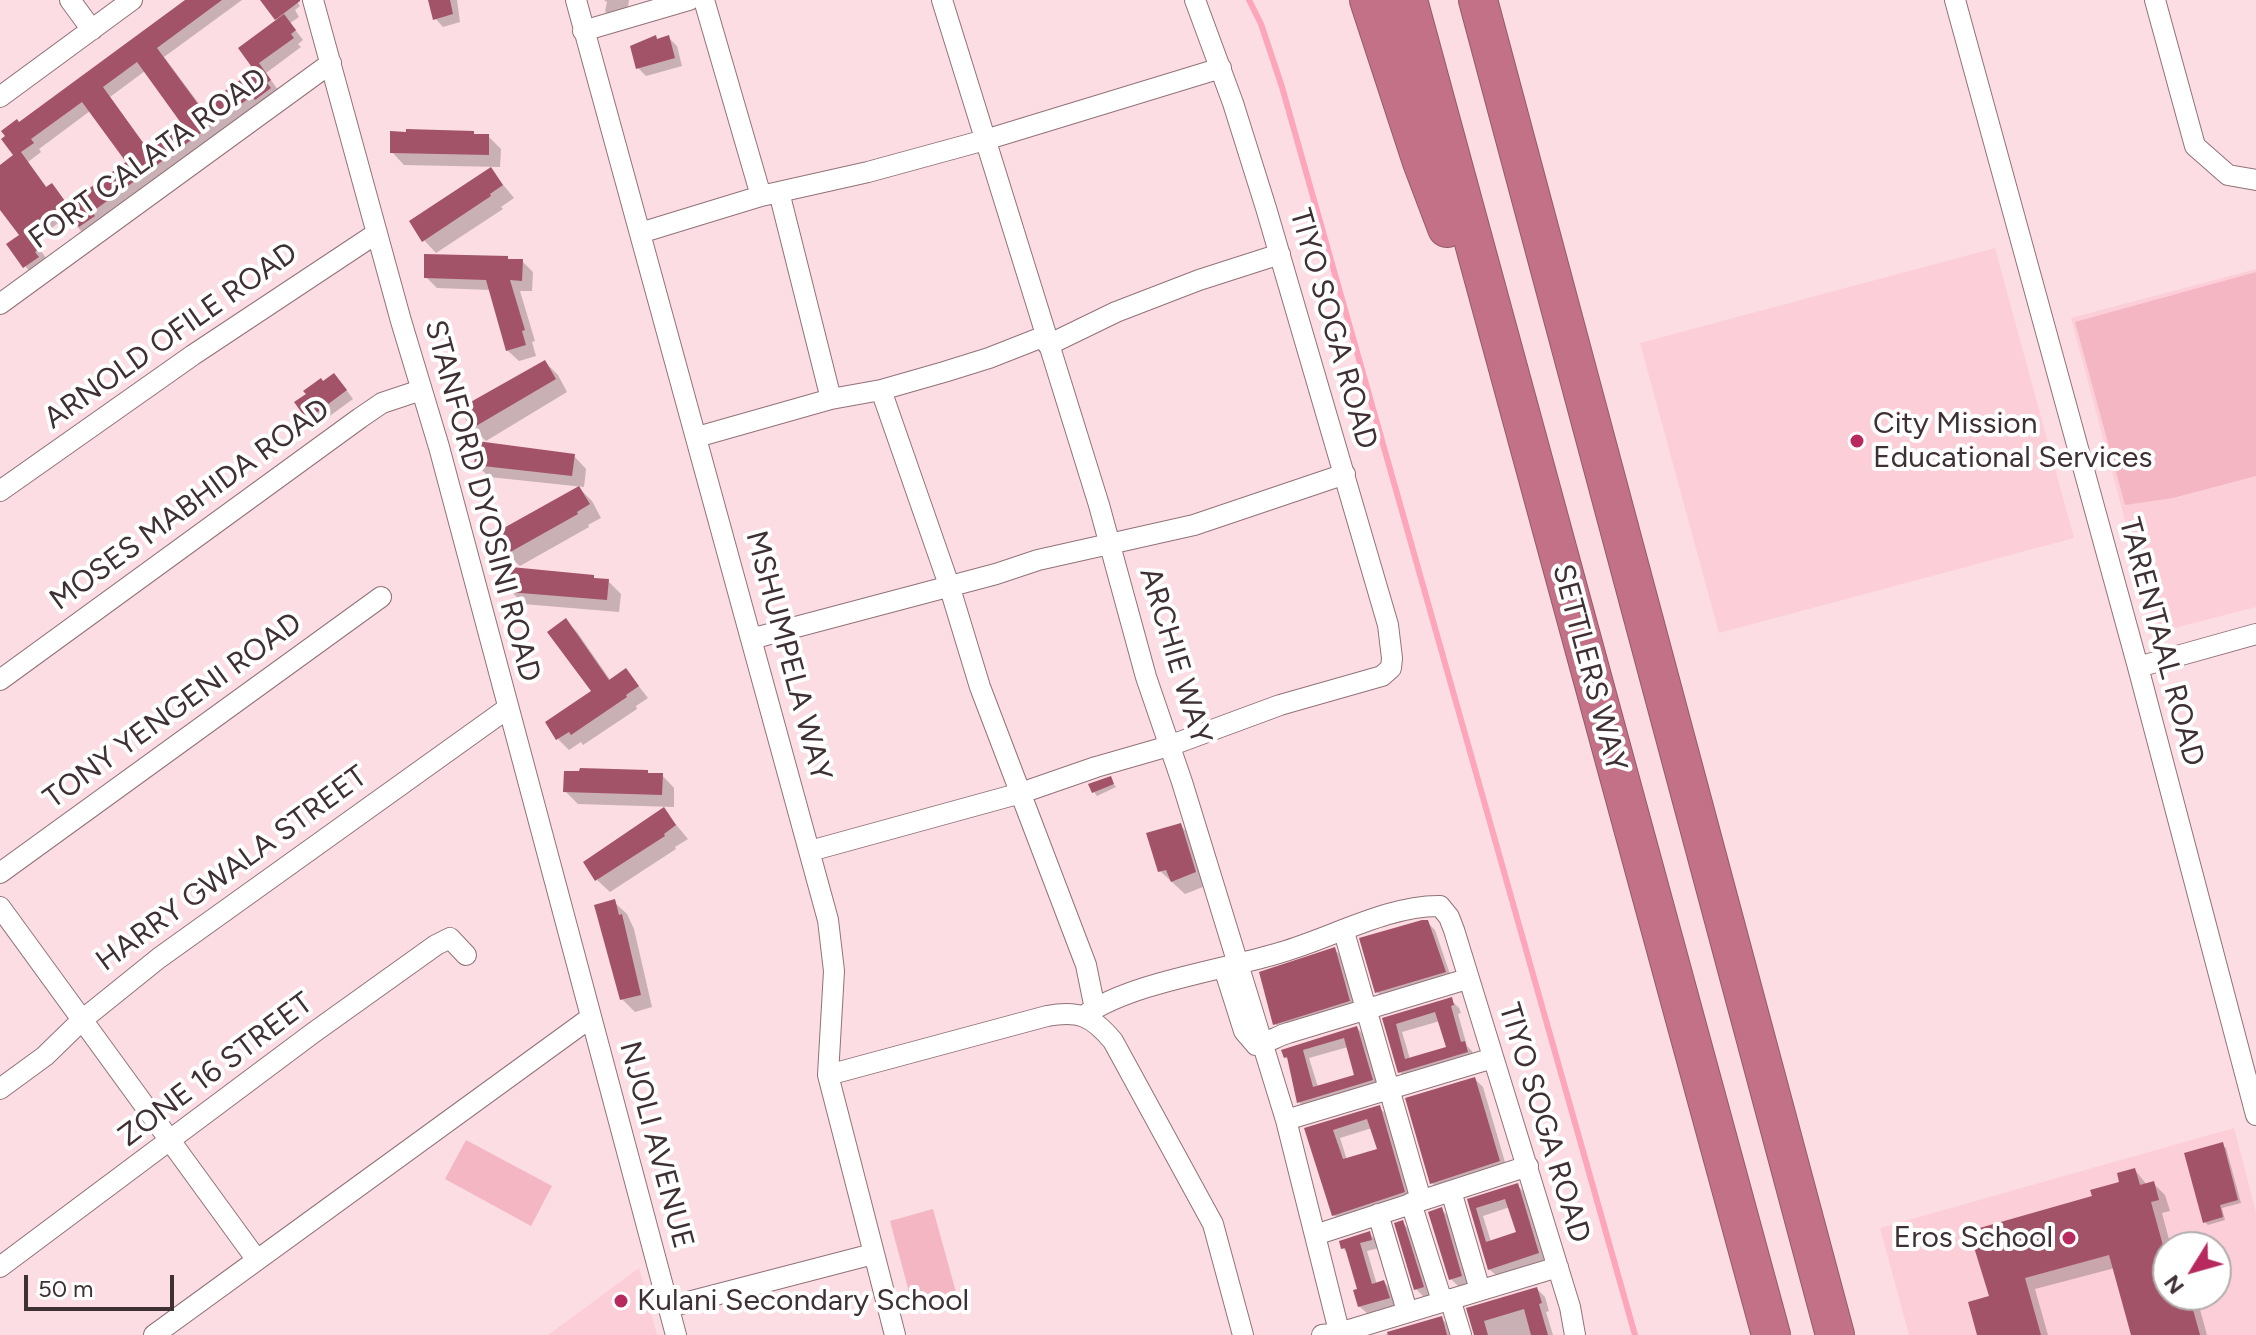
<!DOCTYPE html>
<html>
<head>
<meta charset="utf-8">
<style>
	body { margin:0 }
	#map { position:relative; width:2256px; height:1335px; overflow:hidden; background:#fbdde3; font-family:Figtree,sans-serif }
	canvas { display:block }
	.north { position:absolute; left:2152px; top:1231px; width:80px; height:80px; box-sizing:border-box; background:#fff; border:2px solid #b2acad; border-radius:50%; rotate:233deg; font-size:22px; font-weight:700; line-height:32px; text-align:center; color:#3e3033 }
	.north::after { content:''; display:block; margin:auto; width:28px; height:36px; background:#b82a5e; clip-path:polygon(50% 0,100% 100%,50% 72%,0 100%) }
	.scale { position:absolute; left:24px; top:1275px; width:150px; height:36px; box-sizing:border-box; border:4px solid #3e3033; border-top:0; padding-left:10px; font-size:24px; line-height:28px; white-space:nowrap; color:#3e3033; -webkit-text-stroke:6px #fff; paint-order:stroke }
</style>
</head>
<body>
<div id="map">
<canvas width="2256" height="1335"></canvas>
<div class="north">N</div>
<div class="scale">50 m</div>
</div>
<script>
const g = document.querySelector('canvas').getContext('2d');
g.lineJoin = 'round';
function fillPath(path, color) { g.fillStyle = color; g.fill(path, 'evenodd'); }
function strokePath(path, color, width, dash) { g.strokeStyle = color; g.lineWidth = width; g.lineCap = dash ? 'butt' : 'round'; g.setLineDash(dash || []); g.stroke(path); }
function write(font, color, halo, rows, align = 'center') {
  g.font = font + ' Figtree,sans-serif'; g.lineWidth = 8; g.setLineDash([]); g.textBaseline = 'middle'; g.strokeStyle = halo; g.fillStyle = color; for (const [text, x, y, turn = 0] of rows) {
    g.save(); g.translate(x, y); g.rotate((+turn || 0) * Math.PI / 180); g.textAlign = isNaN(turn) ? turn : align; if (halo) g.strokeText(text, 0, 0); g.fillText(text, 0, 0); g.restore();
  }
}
fillPath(new Path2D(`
	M1995,248l79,290 -355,95 -79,-290z
	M2256,269v338l-101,26 -84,-315z
	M2234,1128l22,84v123h-347l-29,-107zM2168,1247h48v48h-48z
	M639,1268l18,67h-109z`), '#fccfd8');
fillPath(new Path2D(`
	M2256,272v204l-83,22 -48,7 -50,-183z
	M466,1140l86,46 -21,40 -86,-47z
	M933,1209l24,87 -44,11 -23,-86z`), '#f4b6c3');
fillPath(new Path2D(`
	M188,0h54l-78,57 39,52 40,-29 11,-13 24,-46 -15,-21h33l4,6 -5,4 4,7 -9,6 13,17 -5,4 3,3 -35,26 12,17 -196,142 -14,-16 -34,25 12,17 -13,18 -24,-31 13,-9 -22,-27v-42l16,-11 3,-32zM145,71l38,52 -35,26 -38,-52zM90,111l39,52 -49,34 -14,6 -14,-17 -4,3 -20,-27 13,-10 -2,-3z
	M430,0h27l3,22 -17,5 -8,-9z
	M604,0h25l-2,15 -14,4 -8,-8 2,-9z
	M668,37l9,9 5,20 -36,10 -8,-8 20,-28z
	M473,133l3,3h12l13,13 -1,18 -96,-2 -12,-13z
	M491,170l23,28 -13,9 2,2 -67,44 -12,-13z
	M507,258l3,3h12l11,11 -1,19h-12l15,50 -3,1 4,14 -17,5 -12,-11 -16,-60 -54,-2 -11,-11z
	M545,362l13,13 9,17 -81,49 -13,-13 -11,-19z
	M324,383l18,1 11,15 -37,27 -8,-8z
	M574,456l12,13 -2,18 -95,-10 -13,-13z
	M579,488l13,13 9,17 -13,7 1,2 -69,39 -13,-12z
	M593,577l4,3 11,1 13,13 -2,18 -96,-8 -12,-13z
	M566,621l11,11 34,49 15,-11 22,28 -12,8 1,3 -54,36 -2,-3 -12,8 -11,-11 36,-47z
	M650,775h12l12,13v19l-96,-3 -13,-13z
	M1110,779l6,8 -19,9 -3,-4z
	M664,810l24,29 -13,8 1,2 -66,43 -13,-12z
	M1181,826l12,12 15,47 -23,9 -25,-23z
	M614,902l13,12 7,15 18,78 -17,5 -13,-13z
	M1427,922l8,8 17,50 -67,20 -8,-8z
	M1334,949l8,8 15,52 -74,23 -8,-8z
	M1451,1000l8,8 2,5 -3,1 9,32 5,5 3,9 -67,20 -8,-8 -15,-53zM1440,1021l8,28 -38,10 -8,-27z
	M1357,1028l8,8 15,52 -73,22 -8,-8 -9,-41 -5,-4zM1348,1047l9,30 -39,10 -9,-29z
	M1475,1079l8,8 24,82 -67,22 -8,-8z
	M1380,1108l8,8 24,84 -70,23 -8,-8 -27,-86zM1372,1128l7,22 -32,10 -7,-22z
	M2222,1145l4,3 15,55 -19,5 3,12 -17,5 -3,-3z
	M2135,1170l12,15 6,-2 12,12 5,16 -8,2 9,34h-3v48h28l11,40h-74l-18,-67 -80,21 13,46h-69l13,-37 102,-100 28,-15z
	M1517,1185l8,8 21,68 -48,16 -9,-8 -20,-68zM1510,1207l8,27 -27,8 -8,-26z
	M1442,1210l8,8 19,66 -10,3 -8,-8z
	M1402,1222l8,9 21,64 -7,2 -8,-8z
	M1369,1233l8,8 2,7 -12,3 10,34 7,-3 8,9 4,15 -28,8 -9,-8v-16l-10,-35 -6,-7z
	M1537,1289l8,8 4,14 -3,1 7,23h-78l-6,-25z
	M1441,1318l8,8 3,9h-68z`), '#0003');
strokePath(new Path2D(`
	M1249,0l12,24 21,63 353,1248`), '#fda5ba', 6);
fillPath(new Path2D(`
	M185,0h37l-65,48 44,60 39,-28 -2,-4 13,-10 -13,-18 46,-34 12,16 -5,4 3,4 -35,25 12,17 -4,3 4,5 -16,12 -3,-4 -160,116 3,4 -16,11 -3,-5 -4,3 -13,-17 -32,24 12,17 -4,3 4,5 -16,11 -17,-24 13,-9 -19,-25v-45l13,-10 -12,-16 4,-3 -4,-5 16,-12 2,3zM137,62l44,61 -35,24 -43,-60zM82,102l44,60 -46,33 -2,-3 -13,9 -13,-18 -6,4 -25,-35 13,-9 -3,-4z
	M260,0h40v1l-25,19z
	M428,0h22l3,14 -20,6z
	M656,35l1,4 12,-4 6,23 -39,11 -6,-23z
	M406,129l68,2v3h15v21l-99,-2v-22l16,1z
	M491,167l12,18 -13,9 1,2 -69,46 -13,-21z
	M424,254l84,2v3h15l-1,22 -12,-1 15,50 -3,1 4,14 -20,6 -20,-71 -62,-2z
	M545,360l11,19 -85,50 -11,-21z
	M334,373l13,17 -40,30 -13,-18 12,-8 -3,-3 18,-13 2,3z
	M477,441l98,13 -3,22 -98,-11z
	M579,486l11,18 -13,8 1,2 -73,41 -12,-21z
	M511,567l83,8v3l15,1 -2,21 -99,-8z
	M566,618l43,62 17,-12 13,18 -13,9 1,2 -56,38 -2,-3 -13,8 -11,-18 46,-31 -44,-59z
	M580,768l68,2v3h15l-1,22 -99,-3 1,-21h15z
	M1111,776l3,8 -22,9 -4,-9z
	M664,807l12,18 -12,9 1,2 -70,45 -12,-19z
	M1181,823l15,49 -25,10 -5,-12 -8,2 -12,-39z
	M615,899l4,16 3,-1 19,81 -21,5 -26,-95z
	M1422,920h6l18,52 -71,21 -16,-55z
	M1335,947l15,54 -77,24 -14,-53z
	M1452,997l2,8 -3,1 10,36 4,-1 3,11 -70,21 -16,-55zM1435,1012l11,35 -41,12 -9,-35z
	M1357,1026l16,54 -76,23 -10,-46 -3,1 -3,-8zM1344,1038l10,37 -41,12 -10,-37z
	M1475,1077l25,84 -70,23 -25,-86z
	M1380,1105l25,87 -73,24 -28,-88zM1367,1119l10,30 -34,10 -10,-29z
	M2223,1142l15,58 -18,5 3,12 -20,6 -19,-70z
	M2135,1168l5,17 14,-4 5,19 -8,2 13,47 4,-1v47h21l11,40h-69l-22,-80 -84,23 16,57h-64l-9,-33 21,-6 -20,-65 123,-35 -2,-6 29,-8 -2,-9z
	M1518,1183l21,70 -51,17 -21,-71zM1505,1199l11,33 -30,10 -10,-34z
	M1442,1207l20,69 -13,4 -21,-68z
	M1403,1220l21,67 -10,3 -20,-67z
	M1370,1231l2,9 -12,3 12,41 12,-4 6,18 -32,9 -5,-17 4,-1 -12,-41 -4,1 -2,-8z
	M1537,1287l5,16 -3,1 9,31h-17l-7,-26 -40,12 4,14h-14l-8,-27z
	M1442,1316l5,19h-59l-1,-3z`), '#a25368');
const minor = new Path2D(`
	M70,0l22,30
	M313,0l88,321 38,126 237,888
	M576,0l252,920 6,51 -6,104 67,260
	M704,0l57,196
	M942,0l157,505 47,172 36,105 104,338 54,215
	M1955,0l183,667 118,448
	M2155,0l40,146 33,29 28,5
	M583,31l106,-31
	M0,97l132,-97
	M779,192l52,207
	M640,233l121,-37 107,-24 117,-32 236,-72
	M0,304l331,-241
	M1048,345l68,-33 83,-32 81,-26
	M881,390l68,195 31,102 106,278 9,44
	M697,437l134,-38 50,-9 63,-18 45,-14 56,-22
	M0,491l193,-136 184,-122
	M751,637l11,-1 234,-62 42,-14 156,-35 151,-51
	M2138,667l118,-33
	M0,680l360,-262 22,-15 39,-13
	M810,851l211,-58 75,-26 73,-21 111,-41 102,-29 9,-8 1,-10 -4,-33 -122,-417 -33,-105 -38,-103
	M0,873l381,-276
	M0,907l257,353
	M1344,932l77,268
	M1224,968l20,63 12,14c10,-1 21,-9 32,-12l179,-54
	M1085,1015c47,-33 140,-45 197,-63 49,-14 107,-47 158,-46l9,11 5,13 116,377 5,28
	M828,1075l219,-59c32,-6 45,0 66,25l100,183 30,111
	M0,1089l45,-33 37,-36 77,-62 349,-250
	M1286,1120l207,-62
	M1451,1191l29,99
	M1411,1203l31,98
	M1378,1214l29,97
	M1315,1235l213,-69
	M0,1267l313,-234 123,-88 14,-7 16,17
	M1450,1299l11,36
	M669,1307l204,-53
	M154,1335l436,-317
	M1322,1335l17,-2 219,-66`);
const motorway = new Path2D(`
	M1369,0l53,162 25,66
	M1408,0l363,1335
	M1478,0l357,1335`);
strokePath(minor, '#927278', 22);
strokePath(motorway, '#945a69', 40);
strokePath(minor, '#fff', 20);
strokePath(motorway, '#c37186', 38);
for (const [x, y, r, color] of [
	[1857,441,8,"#b82a5e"],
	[2069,1238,8,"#b82a5e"],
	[621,1301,8,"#b82a5e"]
]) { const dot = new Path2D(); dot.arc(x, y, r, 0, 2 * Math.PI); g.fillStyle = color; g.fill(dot); strokePath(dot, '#fff', 3); }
write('30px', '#3e3033', '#fff', [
	["FORT CALATA ROAD",148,159,-36],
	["TIYO SOGA ROAD",1333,329,74],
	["ARNOLD OFILE ROAD",171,336,-35],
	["STANFORD DYOSINI ROAD",482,501,75],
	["MOSES MABHIDA ROAD",190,505,-36],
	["TARENTAAL ROAD",2161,642,75],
	["MSHUMPELA WAY",788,656,75],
	["ARCHIE WAY",1175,656,73],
	["SETTLERS WAY",1589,668,75],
	["TONY YENGENI ROAD",173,711,-36],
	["HARRY GWALA STREET",232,869,-36],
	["ZONE 16 STREET",216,1070,-37],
	["TIYO SOGA ROAD",1544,1123,73],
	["NJOLI AVENUE",656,1145,75]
]);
write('30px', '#3e3033', '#fff', [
	["City Mission",1873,424],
	["Educational Services",1873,458],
	["Eros School",2053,1238,"right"],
	["Kulani Secondary School",637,1301]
], 'left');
</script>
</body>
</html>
